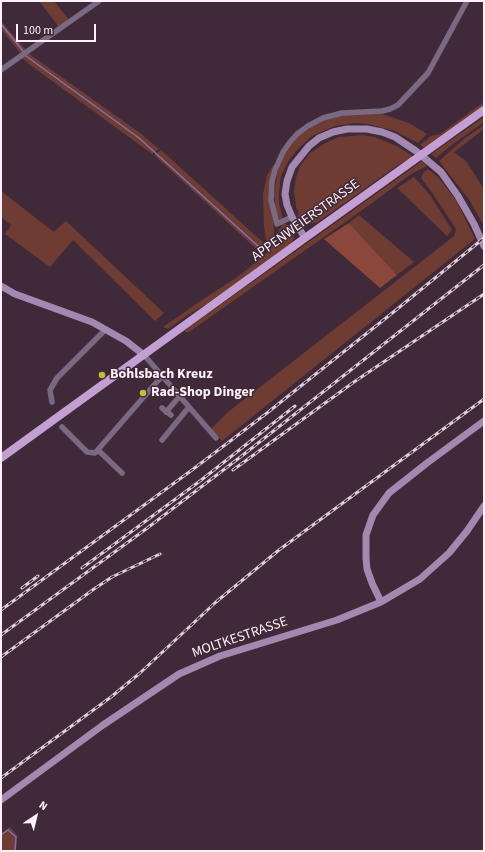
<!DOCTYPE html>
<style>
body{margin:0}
#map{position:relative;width:485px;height:852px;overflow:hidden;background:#402938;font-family:"Source Sans 3",sans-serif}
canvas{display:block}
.frame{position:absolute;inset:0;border:2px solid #fff0f9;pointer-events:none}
.north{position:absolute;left:16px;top:796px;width:40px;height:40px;-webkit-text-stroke:3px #402938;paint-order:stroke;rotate:35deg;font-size:11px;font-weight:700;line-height:16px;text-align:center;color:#fff0f9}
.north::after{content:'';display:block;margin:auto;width:14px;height:18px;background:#fff0f9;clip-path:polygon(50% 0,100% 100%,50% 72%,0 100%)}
.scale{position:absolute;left:16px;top:24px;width:80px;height:18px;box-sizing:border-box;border:2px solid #fff0f9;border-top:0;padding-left:5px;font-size:12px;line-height:14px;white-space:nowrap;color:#fff0f9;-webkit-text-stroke:3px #402938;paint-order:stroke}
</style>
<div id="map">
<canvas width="485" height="852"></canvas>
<div class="frame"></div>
<div class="north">N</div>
<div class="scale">100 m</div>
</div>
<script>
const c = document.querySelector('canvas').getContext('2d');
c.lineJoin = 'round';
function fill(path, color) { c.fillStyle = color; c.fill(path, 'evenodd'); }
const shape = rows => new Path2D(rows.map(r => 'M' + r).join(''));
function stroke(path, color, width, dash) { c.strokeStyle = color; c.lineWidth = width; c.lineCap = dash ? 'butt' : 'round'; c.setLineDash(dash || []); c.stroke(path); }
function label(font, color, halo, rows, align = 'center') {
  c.font = font + ' "Source Sans 3",sans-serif'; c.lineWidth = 3; c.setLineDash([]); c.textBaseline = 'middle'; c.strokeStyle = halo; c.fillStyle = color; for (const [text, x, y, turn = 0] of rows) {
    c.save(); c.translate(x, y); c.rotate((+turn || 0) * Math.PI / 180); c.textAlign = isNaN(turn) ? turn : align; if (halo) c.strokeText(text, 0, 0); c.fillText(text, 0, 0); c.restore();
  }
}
const green = shape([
 [39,1,54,1,69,20,59,27],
 [1,21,26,50,21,54,1,29],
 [28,53,140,133,159,149,152,154,29,64,22,58],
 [484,102,484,107,426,149,420,145,431,136,440,134],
 [358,114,382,114,409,123,427,134,418,143,395,131,368,124,354,123,335,126,312,136,298,149,289,160,281,176,279,191,279,203,283,219,280,220,277,218,274,195,278,169,282,158,294,140,301,134,323,121,343,115],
 [484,117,484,122,449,147,436,158,431,154],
 [484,125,484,129,454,152,466,161,484,189,484,226,470,201,439,161,465,138],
 [362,135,374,137,397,146,414,157,398,165,318,222,308,224,302,221,297,216,299,213,296,207,294,191,296,178,300,166,310,153,327,142,339,137],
 [161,150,267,246,264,227,263,194,267,176,273,165,274,166,272,173,274,234,268,247,261,253,154,155],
 [422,161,427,166,411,174,368,206,189,332,186,332,184,331],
 [428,169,438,177,456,200,475,239,222,441,211,429,228,412,454,236,456,229,433,194,421,178,424,172],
 [414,177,430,195,452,230,447,236,397,188],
 [1,191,54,232,66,221,164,313,155,321,73,240,50,267,5,234,11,225,1,217],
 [359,215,414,262,397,275,349,223],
 [283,224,289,225,293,233,294,238,291,243,207,304,189,314,168,329,163,327,205,298,236,278,263,257,276,242,279,230],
 [10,827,17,835,16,851,1,851,1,833]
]);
const forest = shape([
 [349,223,397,275,380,288,324,239]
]);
const stream = shape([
 [1,24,23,51],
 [26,56,139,138,259,247],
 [1,835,8,830,16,837,15,851]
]);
const street = shape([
 [1,70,99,1],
 [292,217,277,224,271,200,272,182,275,170,283,152,290,142,297,134,308,126,323,118,342,113,382,111,390,109,398,105,428,73,467,1],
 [144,355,216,438],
 [52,402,50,390,57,378,105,330],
 [162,408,171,415],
 [166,412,180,396],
 [62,427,87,452,95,453,162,376],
 [162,440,189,407],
 [98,450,122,473]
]);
const secondary = shape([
 [305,238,292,217,287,205,285,194,287,181,292,167,309,146,319,138,333,132,347,129,367,129,382,132,395,137,416,151,441,172,458,196,474,224,484,246],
 [1,286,15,294,92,322,126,341,144,355],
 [381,602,372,583,367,569,366,558,366,535,373,515,389,493,427,463,484,421],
 [1,800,103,725,179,674,220,656,337,620,381,602,420,579,449,553,467,531,484,506]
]);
const primary = shape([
 [1,458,305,238,484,110]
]);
const rail = shape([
 [233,470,354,382,484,294],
 [82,568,200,481,295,406],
 [22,588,38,576],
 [1,610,192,470,267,413,396,310,484,238],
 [1,635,146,529,243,455,484,265],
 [1,657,94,589,112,577,160,554],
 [1,778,111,697,140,673,216,602,279,550,484,399]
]);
const markers = [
 [102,375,4,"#c4bc3d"],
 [143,393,4,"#c4bc3d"]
];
const streetNames = [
 ["APPENWEIERSTRASSE",306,221,-36],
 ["MOLTKESTRASSE",240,638,-19]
];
const poiNames = [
 ["Bohlsbach Kreuz",110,375],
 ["Rad-Shop Dinger",151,393]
];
fill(green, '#6f3c34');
fill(forest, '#8c473c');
stroke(stream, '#7d73b3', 1.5);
stroke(street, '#7a6982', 5.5);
stroke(secondary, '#a388b0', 7);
stroke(primary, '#c39fd3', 8);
stroke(rail, '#dfcfd9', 3);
stroke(rail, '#402938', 1.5, [4.5]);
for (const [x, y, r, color] of markers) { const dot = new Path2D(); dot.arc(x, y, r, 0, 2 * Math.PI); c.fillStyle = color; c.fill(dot); stroke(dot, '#402938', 1.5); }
label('14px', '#fff0f9', '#402938', streetNames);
label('bold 14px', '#fff0f9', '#402938', poiNames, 'left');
</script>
